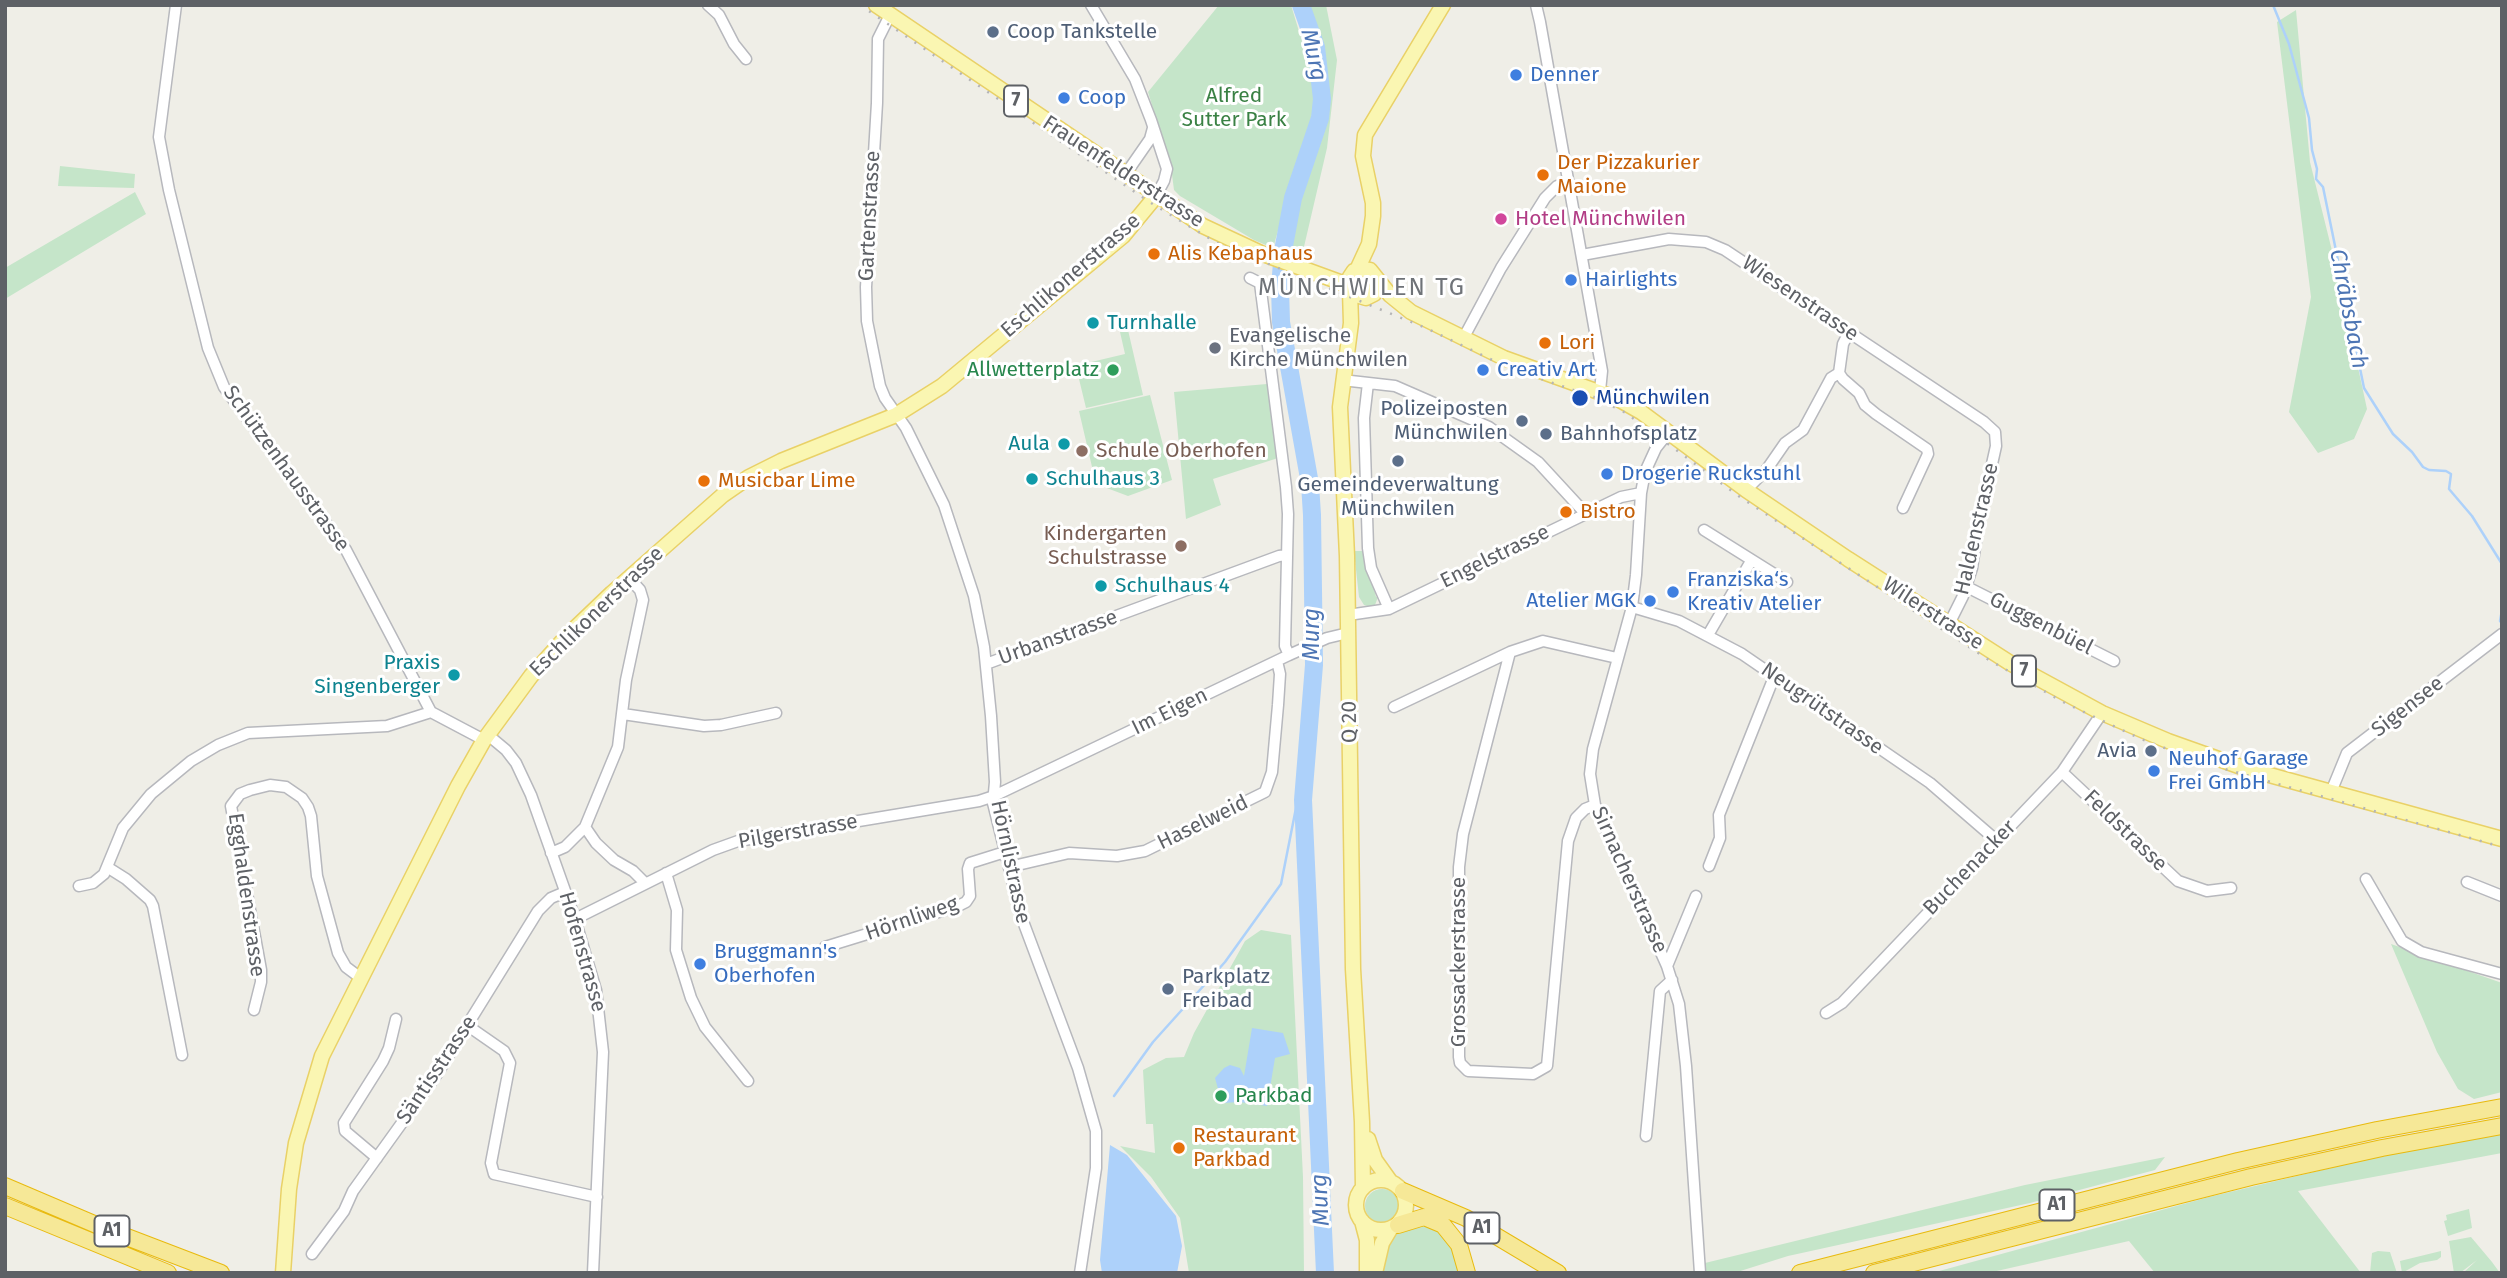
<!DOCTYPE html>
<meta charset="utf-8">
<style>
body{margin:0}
#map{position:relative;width:2507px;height:1278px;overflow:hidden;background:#efeee7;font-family:"Fira Sans",sans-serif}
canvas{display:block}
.frame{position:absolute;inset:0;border:7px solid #5e6166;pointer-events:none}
</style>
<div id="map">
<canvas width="2507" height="1278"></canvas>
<div class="frame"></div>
</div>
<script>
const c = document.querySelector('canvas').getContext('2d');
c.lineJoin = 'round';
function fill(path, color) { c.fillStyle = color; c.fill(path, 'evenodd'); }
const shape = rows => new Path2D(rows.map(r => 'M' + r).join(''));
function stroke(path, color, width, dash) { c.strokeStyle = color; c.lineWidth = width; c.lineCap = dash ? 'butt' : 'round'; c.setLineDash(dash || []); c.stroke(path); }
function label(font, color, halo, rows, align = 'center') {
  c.font = font + ' "Fira Sans",sans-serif'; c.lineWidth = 6; c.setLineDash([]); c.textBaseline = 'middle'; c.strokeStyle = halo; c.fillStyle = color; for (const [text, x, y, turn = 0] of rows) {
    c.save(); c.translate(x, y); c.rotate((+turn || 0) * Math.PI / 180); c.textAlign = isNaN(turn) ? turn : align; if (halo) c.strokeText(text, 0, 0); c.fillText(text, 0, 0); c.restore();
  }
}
const green = shape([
 [1219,5,1291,5,1318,94,1273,248,1254,240,1180,196,1174,190,1171,167,1148,92],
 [1295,5,1326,5,1337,60,1327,148,1303,251,1278,243,1319,94],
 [2296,10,2310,162,2338,275,2367,409,2354,439,2318,453,2289,412,2311,297,2277,22],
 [60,166,135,174,134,188,58,186],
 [135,192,146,214,5,299,5,268],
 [1128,330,1143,395,1086,408,1079,379,1090,376,1087,363,1125,354,1120,332],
 [1267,384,1278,458,1213,479,1221,505,1186,519,1174,392],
 [1150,395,1172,480,1128,496,1096,484,1079,411],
 [1354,551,1365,551,1376,597,1378,597,1375,605,1370,607,1364,605,1359,597],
 [1261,930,1291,935,1303,1177,1304,1273,1189,1273,1180,1218,1151,1177,1120,1146,1155,1153,1153,1124,1146,1124,1143,1070,1166,1058,1184,1057,1194,1033,1245,941],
 [2391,944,2502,983,2502,1092,2474,1099,2458,1089,2437,1052],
 [2502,1133,2502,1153,2298,1191,2361,1273,2155,1273,2129,1241,1988,1273,1932,1273,2209,1197,2393,1153],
 [2165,1157,2155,1170,2030,1203,1788,1256,1734,1273,1706,1272,1705,1263,2025,1185],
 '1365 1206a17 17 0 1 1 34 0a17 17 0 1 1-34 0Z',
 [2469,1209,2472,1228,2448,1236,2444,1221,2447,1220,2446,1215],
 [1425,1225,1438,1228,1450,1240,1461,1273,1379,1273,1381,1262,1392,1237,1400,1230],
 [2471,1237,2492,1262,2500,1273,2463,1273,2477,1260,2460,1273,2454,1273,2449,1241],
 [2378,1251,2390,1252,2397,1273,2370,1273,2372,1253],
 [2441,1251,2441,1257,2437,1260,2420,1263,2402,1273,2400,1261]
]);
const water = shape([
 [1252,1028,1283,1033,1290,1054,1275,1058,1267,1106,1240,1102,1222,1103,1215,1078,1224,1068,1230,1065,1240,1068,1244,1076],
 [1110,1145,1127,1155,1176,1216,1182,1246,1177,1273,1102,1273,1100,1260]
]);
const stream = shape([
 [2273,5,2289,44,2309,118,2312,150,2317,169,2316,179,2323,187,2364,388,2393,434,2412,452,2423,467,2429,470,2446,471,2451,474,2449,489,2472,516,2502,564],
 [2502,610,2500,621,2502,623],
 [1114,1096,1153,1042,1225,962,1281,884,1296,808,1304,804]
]);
const river = shape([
 [1301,5,1316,47,1322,99,1320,118,1293,198,1283,251,1280,287,1281,322,1310,484,1312,515,1314,665,1303,800,1325,1273]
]);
const minor = shape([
 [176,5,159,137,169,190,208,348,224,387,346,550,431,712],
 [708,5,719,15,734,44,746,59],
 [1091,5,1135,79,1151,120,1167,169,1164,181,1156,196],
 [1536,5,1540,22,1602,371,1600,391],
 [890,15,878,39,877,103,866,287,867,321,880,386,885,398,906,428,944,505,974,596,984,647,991,716,995,782,993,803,1021,916,1078,1068,1096,1131,1096,1168,1080,1273],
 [1125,175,1150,139,1153,128],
 [1582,255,1669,239,1706,242,1725,250,1984,422,1995,432,1996,446,1978,527,1972,568,1963,596,1949,624],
 [1250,278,1260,283,1286,487,1288,514,1285,646,1289,655],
 [1464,337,1501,268,1545,198,1557,186,1569,183],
 [1839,373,1843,379,1859,393,1865,405,1876,414,1927,449,1928,454,1903,508],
 [1342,380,1395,386,1489,427,1538,462,1585,513],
 [1368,383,1364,418,1368,548,1371,568,1389,609],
 [1668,433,1656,448,1645,472,1641,493,1636,575,1632,607,1593,749,1590,774,1595,805,1667,966,1679,1004,1686,1066,1700,1273],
 [1746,490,1767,469,1785,443,1803,430,1831,378,1839,373,1843,344,1849,332],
 [1704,530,1787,582],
 [1967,587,2114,661],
 [1632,607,1679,621,1742,654,1930,783,1996,840],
 [1348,615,1389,609,1621,497,1641,493],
 [1708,635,1751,561],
 [986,664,1279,556,1287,555],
 [1394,707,1510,652],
 [623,714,704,726,721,725,776,713],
 [488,735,506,750,516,763,531,795,575,919,596,990,603,1052,593,1273],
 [2062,772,2178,881,2207,891,2231,888],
 [2331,792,2347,753,2502,634],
 [1595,805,1585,809,1576,818,1568,841,1547,1066,1533,1074,1468,1071,1460,1063,1459,1057,1459,867,1463,834,1510,652,1543,641,1617,658],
 [585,827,596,843,614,860,633,871,645,883],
 [551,853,565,847,585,827,618,747,626,680,643,600,640,590,629,578],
 [1709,866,1720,838,1719,815,1774,677],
 [107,867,126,879,150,900,153,906,182,1055],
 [1009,867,1069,853,1117,856,1145,851,1265,792,1272,772,1278,705,1280,674,1277,661],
 [666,873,677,910,676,950,691,998,705,1027,748,1081],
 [2366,879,2402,941,2421,952,2502,974],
 [2467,882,2502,896],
 [79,886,93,883,104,874,123,828,151,794,191,761,218,745,248,733,387,726,431,712,484,740],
 [575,919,713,850,738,841,979,801,994,796,1289,655,1327,638,1348,633],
 [825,947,958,906,966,902,970,896,968,869,970,863,1005,852],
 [1667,966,1696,896],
 [254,1010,261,982,261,970,231,806,240,794,250,790,270,785,286,787,302,798,308,807,311,816,317,876,338,953,346,967,362,979],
 [1826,1013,1842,1003,2062,772,2102,713],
 [468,1026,504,1051,510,1063,491,1163,494,1174,597,1197],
 [1646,1136,1660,991,1672,980],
 [377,1158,345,1131,344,1123,383,1061,389,1048,396,1019],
 [312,1254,344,1211,353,1191,437,1074,538,911,551,898,565,892]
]);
const major = shape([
 [876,5,1203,226,1263,254,1348,285],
 [1357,270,1369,244,1373,216,1373,203,1363,156,1365,135,1443,5],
 [1378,283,1374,294,1366,298,1353,294,1348,285,1350,277,1354,271,1361,269,1370,270,1390,295,1411,312,1504,358,1618,399,1641,412,1746,490,1848,559,2010,663,2102,713,2168,741,2244,768,2502,839],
 [1350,291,1351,323,1340,407,1347,556,1353,969,1362,1122,1363,1188],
 [1368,1139,1375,1160,1390,1181],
 '1356 1205a25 25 0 1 1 50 0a25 25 0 1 1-50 0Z',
 [1362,1221,1367,1240,1367,1273],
 [283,1273,289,1189,296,1143,322,1056,458,786,484,740,531,676,568,635,612,593,723,495,749,477,781,461,896,415,942,386,1123,236,1156,196],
 [1375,1273,1382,1243,1391,1228]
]);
const highway = shape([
 [5,1186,106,1229,221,1273],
 [1403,1191,1466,1218,1558,1273],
 [5,1206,168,1273],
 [1398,1225,1424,1217,1443,1225,1459,1245,1467,1273],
 [1800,1273,2238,1161,2377,1130,2502,1107],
 [1874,1273,2251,1177,2382,1148,2502,1126]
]);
const rail = shape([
 [860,5,1151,203,1217,243,1426,328,1509,368,1594,397,1626,413,1740,497,1813,545,1989,660,2065,703,2141,739,2207,764,2502,847]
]);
const markers = [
 [993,32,7,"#5c6f8a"],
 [1516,75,7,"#3f7fe0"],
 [1064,98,7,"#3f7fe0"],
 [1543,175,7,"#e8710a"],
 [1501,219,7,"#d1479c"],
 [1154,254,7,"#e8710a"],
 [1571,280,7,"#3f7fe0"],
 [1093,323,7,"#0f9aa8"],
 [1545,343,7,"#e8710a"],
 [1215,348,7,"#6b7280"],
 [1113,370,7,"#2e9e5b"],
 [1483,370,7,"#3f7fe0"],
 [1580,398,9,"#1a4fb4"],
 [1522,421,7,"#5c6f8a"],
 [1546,434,7,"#5c6f8a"],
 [1064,444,7,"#0f9aa8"],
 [1082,451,7,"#8d6e63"],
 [1398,461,7,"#5c6f8a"],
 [1607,474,7,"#3f7fe0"],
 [1032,479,7,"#0f9aa8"],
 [704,481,7,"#e8710a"],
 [1566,512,7,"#e8710a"],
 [1181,546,7,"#8d6e63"],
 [1101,586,7,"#0f9aa8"],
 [1673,592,7,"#3f7fe0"],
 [1650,601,7,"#3f7fe0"],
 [454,675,7,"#0f9aa8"],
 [2151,751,7,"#5c6f8a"],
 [2154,771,7,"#3f7fe0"],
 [700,964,7,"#3f7fe0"],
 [1168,989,7,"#5c6f8a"],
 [1221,1096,7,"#2e9e5b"],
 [1179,1148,7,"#e8710a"]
];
const shields = [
 [1016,101,24],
 [2024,671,24],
 [2057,1205,35],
 [1482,1228,35],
 [112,1231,35]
];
const shieldNames = [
 ["7",1016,101],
 ["7",2024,671],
 ["A1",2057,1205],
 ["A1",1482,1228],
 ["A1",112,1231]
];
const serviceNames = [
 ["Coop Tankstelle",1007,32],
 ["Polizeiposten",1508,409,"right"],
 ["Münchwilen",1508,433,"right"],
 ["Bahnhofsplatz",1560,434],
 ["Gemeindeverwaltung",1398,485,"center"],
 ["Münchwilen",1398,509,"center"],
 ["Avia",2137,751,"right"],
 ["Parkplatz",1182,977],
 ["Freibad",1182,1001]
];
const shopNames = [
 ["Denner",1530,75],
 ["Coop",1078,98],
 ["Hairlights",1585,280],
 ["Creativ Art",1497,370],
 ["Drogerie Ruckstuhl",1621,474],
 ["Franziska‘s",1687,580],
 ["Kreativ Atelier",1687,604],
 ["Atelier MGK",1636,601,"right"],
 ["Neuhof Garage",2168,759],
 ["Frei GmbH",2168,783],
 ["Bruggmann's",714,952],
 ["Oberhofen",714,976]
];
const parkNames = [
 ["Alfred",1234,96],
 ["Sutter Park",1234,120]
];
const foodNames = [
 ["Der Pizzakurier",1557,163],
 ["Maione",1557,187],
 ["Alis Kebaphaus",1168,254],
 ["Lori",1559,343],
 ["Musicbar Lime",718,481],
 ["Bistro",1580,512],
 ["Restaurant",1193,1136],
 ["Parkbad",1193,1160]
];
const streetNames = [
 ["Frauenfelderstrasse",1123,172,33],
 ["Gartenstrasse",870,216,-87],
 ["Eschlikonerstrasse",1071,276,-41],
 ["Wiesenstrasse",1800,299,34],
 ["Schützenhausstrasse",286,469,54],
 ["Haldenstrasse",1977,529,-77],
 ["Engelstrasse",1495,557,-26],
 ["Eschlikonerstrasse",597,612,-44],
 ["Wilerstrasse",1933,614,33],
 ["Guggenbüel",2041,624,27],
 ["Urbanstrasse",1058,638,-20],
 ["Sigensee",2408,707,-38],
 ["Neugrütstrasse",1822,709,35],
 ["Im Eigen",1170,712,-26],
 ["Q 20",1350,722,-91],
 ["Haselweid",1203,823,-26],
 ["Feldstrasse",2125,831,44],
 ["Pilgerstrasse",798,832,-10],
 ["Hörnlistrasse",1010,862,78],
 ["Buchenacker",1970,868,-46],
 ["Sirnacherstrasse",1629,880,66],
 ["Egghaldenstrasse",246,895,82],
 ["Hörnliweg",912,919,-19],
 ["Hofenstrasse",582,952,74],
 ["Grossackerstrasse",1459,962,-90],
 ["Säntisstrasse",437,1070,-56]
];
const hotelNames = [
 ["Hotel Münchwilen",1515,219]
];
const cultureNames = [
 ["Turnhalle",1107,323],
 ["Aula",1050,444,"right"],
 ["Schulhaus 3",1046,479],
 ["Schulhaus 4",1115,586],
 ["Praxis",440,663,"right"],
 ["Singenberger",440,687,"right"]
];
const worshipNames = [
 ["Evangelische",1229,336],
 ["Kirche Münchwilen",1229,360]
];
const leisureNames = [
 ["Allwetterplatz",1099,370],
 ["Parkbad",1235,1096,"left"]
];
const transitNames = [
 ["Münchwilen",1596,398]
];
const educationNames = [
 ["Schule Oberhofen",1096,451],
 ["Kindergarten",1167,534,"right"],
 ["Schulstrasse",1167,558,"right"]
];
const waterNames = [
 ["Murg",1313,55,78],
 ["Chräbsbach",2348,309,79],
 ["Murg",1313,634,-90],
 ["Murg",1321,1200,-93]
];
const quarterNames = [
 ["MÜNCHWILEN TG",1362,288]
];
fill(green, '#c5e5c9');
fill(water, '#add1fa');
stroke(stream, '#add1fa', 2.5);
stroke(river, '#add1fa', 18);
stroke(minor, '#b7b8bd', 13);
stroke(major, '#e9d167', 17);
stroke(highway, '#e8ba0f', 18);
stroke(minor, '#fff', 10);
stroke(major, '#faf6b2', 14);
stroke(highway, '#f6e897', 16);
stroke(rail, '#b5b5b6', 2.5, [2, 9]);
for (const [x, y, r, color] of markers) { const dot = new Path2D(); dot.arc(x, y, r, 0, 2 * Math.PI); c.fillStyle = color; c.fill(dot); stroke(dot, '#fff', 2.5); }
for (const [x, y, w] of shields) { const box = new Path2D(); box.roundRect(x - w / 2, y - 15.5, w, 31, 5); c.fillStyle = '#fff'; c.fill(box); stroke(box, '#5e6166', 2); }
label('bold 19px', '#5e6166', null, shieldNames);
label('21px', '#4e5e75', '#fff', serviceNames, 'left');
label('21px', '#366cbe', '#fff', shopNames, 'left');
label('21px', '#3a8144', '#fff', parkNames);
label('21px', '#c56008', '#fff', foodNames, 'left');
label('21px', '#5e6166', '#fff', streetNames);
label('21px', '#b23c85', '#fff', hotelNames, 'left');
label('21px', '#0d838f', '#fff', cultureNames, 'left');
label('21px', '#5b616d', '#fff', worshipNames, 'left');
label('21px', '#27864d', '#fff', leisureNames, 'right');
label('21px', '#164399', '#fff', transitNames, 'left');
label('21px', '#785e54', '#fff', educationNames, 'left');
label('italic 23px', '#4d75b4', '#fff', waterNames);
c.letterSpacing = '2px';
label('24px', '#6f7378', '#fff', quarterNames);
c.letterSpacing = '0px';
</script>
